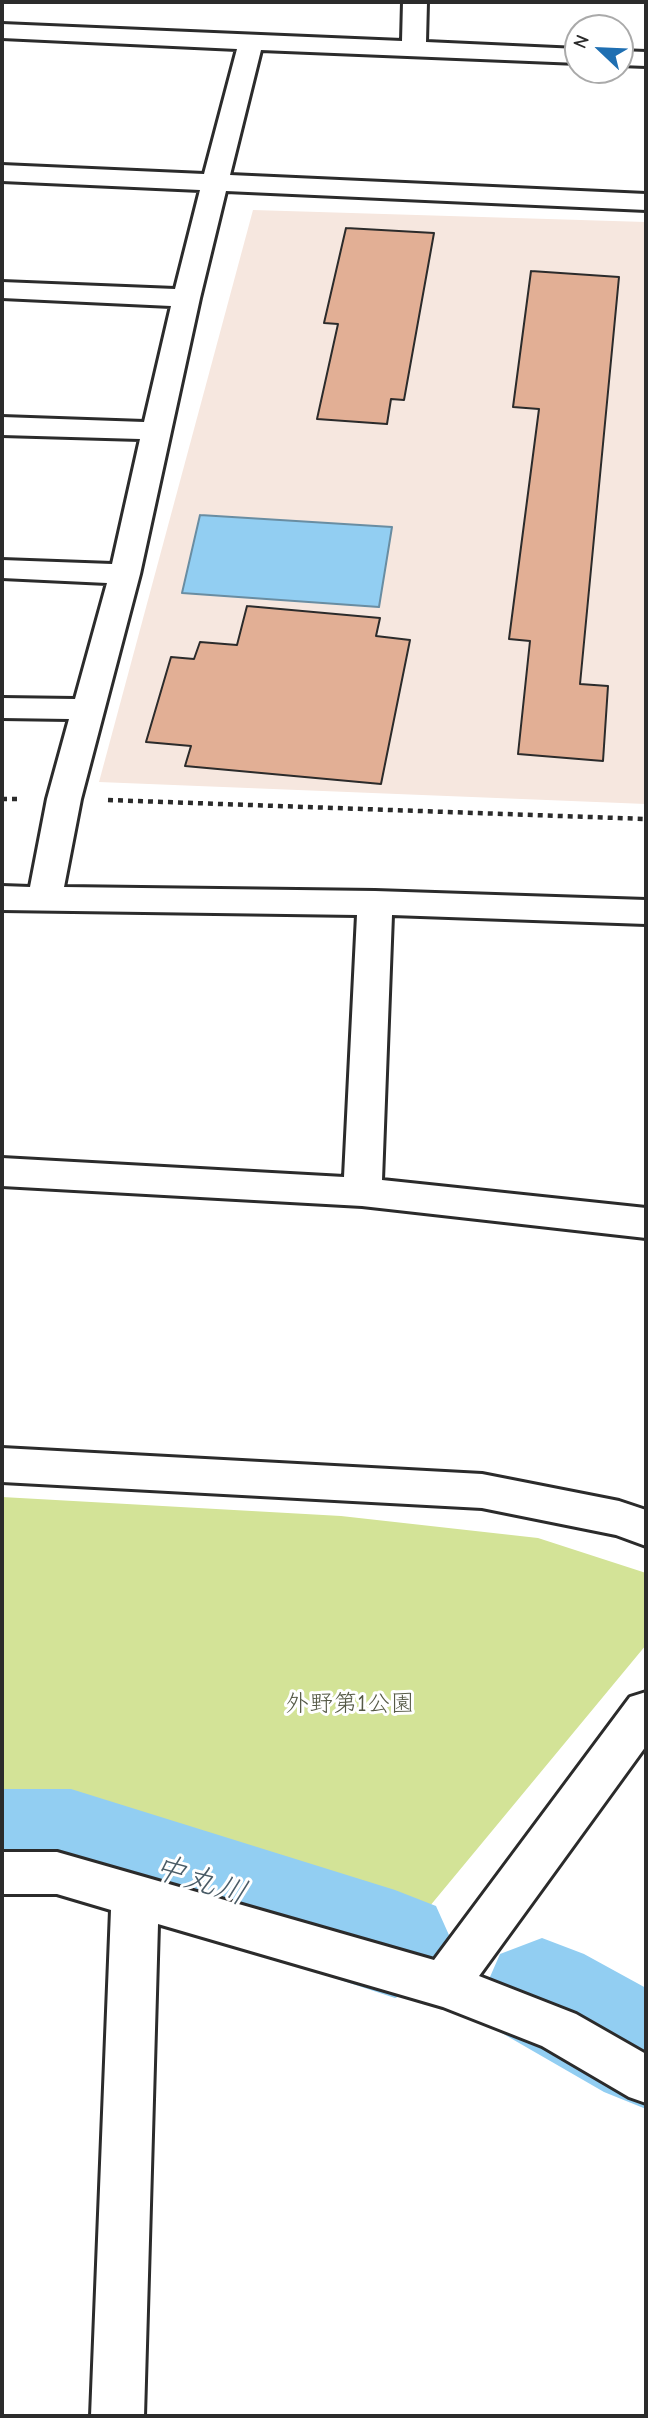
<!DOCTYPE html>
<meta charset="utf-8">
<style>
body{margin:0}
#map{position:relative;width:648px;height:2418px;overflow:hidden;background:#fff;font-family:"Comic Neue",sans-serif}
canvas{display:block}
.frame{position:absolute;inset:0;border:4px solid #2b2b2b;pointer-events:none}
.north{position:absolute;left:564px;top:14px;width:70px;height:70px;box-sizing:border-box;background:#fff;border:2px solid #aaa;border-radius:50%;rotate:293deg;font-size:19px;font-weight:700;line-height:28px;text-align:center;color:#2b2b2b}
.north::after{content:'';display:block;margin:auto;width:24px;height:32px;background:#1f6fb2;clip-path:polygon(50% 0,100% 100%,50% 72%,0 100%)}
</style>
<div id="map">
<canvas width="648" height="2418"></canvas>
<div class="frame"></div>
<div class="north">N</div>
</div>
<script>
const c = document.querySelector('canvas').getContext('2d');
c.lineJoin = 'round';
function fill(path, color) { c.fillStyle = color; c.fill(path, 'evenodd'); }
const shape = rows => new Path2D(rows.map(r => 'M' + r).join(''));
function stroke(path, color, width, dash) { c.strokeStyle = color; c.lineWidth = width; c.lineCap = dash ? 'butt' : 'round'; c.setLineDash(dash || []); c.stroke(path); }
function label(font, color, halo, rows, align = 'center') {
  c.font = font + ' "Comic Neue","Klee One",sans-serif'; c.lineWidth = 6; c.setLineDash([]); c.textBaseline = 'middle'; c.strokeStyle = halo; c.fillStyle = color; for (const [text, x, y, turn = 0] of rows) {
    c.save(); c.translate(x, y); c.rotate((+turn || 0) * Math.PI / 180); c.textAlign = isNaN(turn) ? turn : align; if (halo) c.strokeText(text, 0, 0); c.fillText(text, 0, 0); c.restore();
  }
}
const built = shape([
 [253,210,646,222,646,804,99,782]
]);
const green = shape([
 [2,1497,341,1516,538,1538,646,1573,646,1645,415,1924,69,1802,2,1804]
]);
const water = shape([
 [200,515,392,527,379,607,182,593,200,515]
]);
const river = shape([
 [2,1789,71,1789,395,1890,436,1906,453,1944,436,1982,395,1998,71,1891,2,1891,2,1789],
 [542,1938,584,1954,646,1988,646,2109,604,2092,500,2032,483,1993,500,1954,542,1938]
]);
const building = shape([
 [346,228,434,233,404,400,391,399,387,424,317,419,338,324,324,323,346,228],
 [531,271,619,277,580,684,608,686,603,761,518,754,530,641,509,639,539,409,513,407,531,271],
 [247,606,380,618,376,636,410,640,381,784,185,766,191,746,146,742,171,657,194,659,200,642,237,645,247,606]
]);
const path = shape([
 [2,799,18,799],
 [108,800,646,819]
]);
const minor = shape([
 [403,2,427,2,426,42,578,49,578,63,261,50,230,175,646,194,646,210,226,191,200,298,140,574,81,799,64,887,375,891,646,900,646,924,392,915,382,1180,646,1208,646,1238,362,1206,2,1186,2,1158,344,1177,357,915,2,910,2,886,30,887,47,799,69,719,2,718,2,698,75,699,107,583,2,578,2,560,112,564,140,439,2,435,2,417,144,422,171,306,2,298,2,282,175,289,200,190,2,181,2,165,204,174,237,49,2,38,2,24,402,41,403,2],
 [620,51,646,52,646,66,620,65,620,51],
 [2,1448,482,1474,619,1501,646,1510,646,1546,616,1535,482,1508,2,1482,2,1448],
 [646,1692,646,1746,479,1976,576,2014,646,2054,646,2103,629,2097,542,2046,443,2007,158,1924,144,2416,91,2416,111,1910,57,1894,2,1894,2,1852,57,1852,434,1960,630,1697,646,1692]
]);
const parkNames = [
 ["外野第1公園",350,1704]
];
const nearWaternames = [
 ["中丸川",200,1881,18]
];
fill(built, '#f6e7df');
fill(green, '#d3e397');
fill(water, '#92cef2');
stroke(water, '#698da2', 2);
fill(river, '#92cef2');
fill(building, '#e2af95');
stroke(building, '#2b2b2b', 2);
stroke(minor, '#2b2b2b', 6);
stroke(path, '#2b2b2b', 4.5, [5, 5]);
fill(minor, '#fff');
label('24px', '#555946', '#fff', parkNames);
label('italic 32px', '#4a5c67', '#fff', nearWaternames);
</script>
